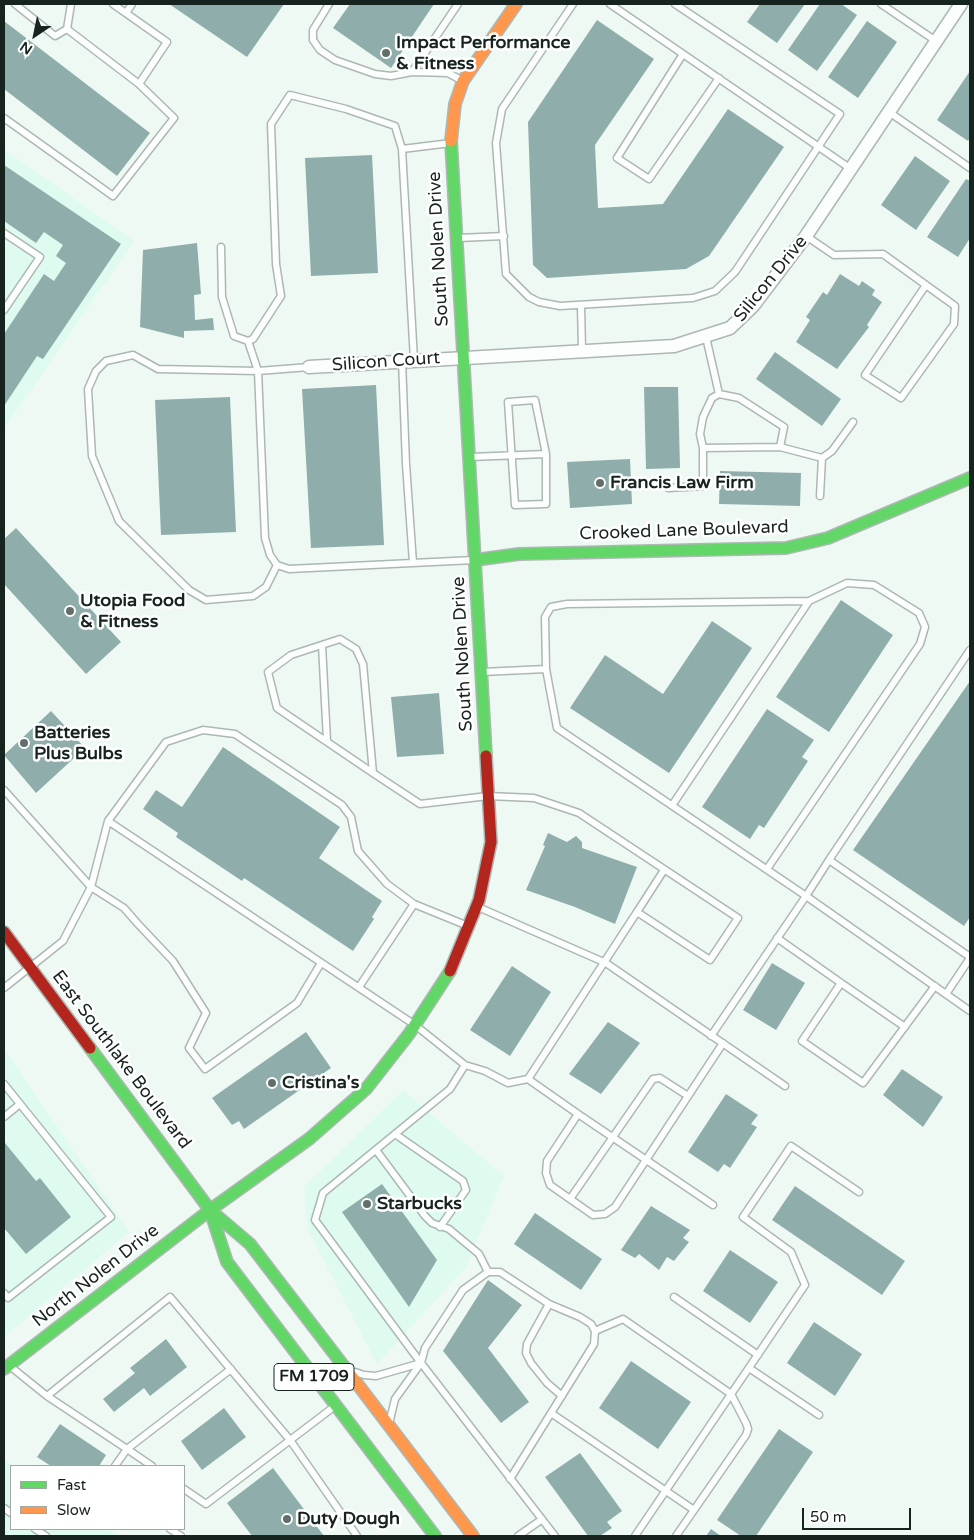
<!DOCTYPE html>
<style>
body{margin:0}
#map{position:relative;width:974px;height:1540px;overflow:hidden;background:#eef9f4;font-family:"Varela Round",sans-serif}
canvas{display:block}
.frame{position:absolute;inset:0;border:5px solid #17231e;pointer-events:none}
.legend{position:absolute;left:10px;top:1465px;width:175px;height:65px;box-sizing:border-box;background:#fff;border:1px solid #a2a7a5;margin:0;padding:6px 9px;list-style:none;font-size:15px;color:#17231e}
.legend li{display:flex;align-items:center;gap:10px;height:25px}
.legend b{width:25px;border:1px solid #a2a7a5}
.north{position:absolute;left:10px;top:10px;width:50px;height:50px;-webkit-text-stroke:4px #fff;paint-order:stroke;rotate:214deg;font-size:14px;font-weight:700;line-height:20px;text-align:center;color:#17231e}
.north::after{content:'';display:block;margin:auto;width:18px;height:22px;background:#17231e;clip-path:polygon(50% 0,100% 100%,50% 72%,0 100%)}
.scale{position:absolute;left:802px;top:1508px;width:109px;height:22px;box-sizing:border-box;border:2px solid #17231e;border-top:0;padding-left:6px;font-size:15px;line-height:18px;white-space:nowrap;color:#17231e;-webkit-text-stroke:4px #fff;paint-order:stroke}
</style>
<div id="map">
<canvas width="974" height="1540"></canvas>
<div class="frame"></div>
<ul class="legend">
<li><b style="height:6px;background:#63d668"></b>Fast</li>
<li><b style="height:6px;background:#ff974d"></b>Slow</li>
</ul>
<div class="north">N</div>
<div class="scale">50 m</div>
</div>
<script>
const c = document.querySelector('canvas').getContext('2d');
c.lineJoin = 'round';
function fill(path, color) { c.fillStyle = color; c.fill(path, 'evenodd'); }
const shape = rows => new Path2D(rows.map(r => 'M' + r).join(''));
function stroke(path, color, width, dash) { c.strokeStyle = color; c.lineWidth = width; c.lineCap = dash ? 'butt' : 'round'; c.setLineDash(dash || []); c.stroke(path); }
function label(font, color, halo, rows, align = 'center') {
  c.font = font + ' "Varela Round",sans-serif'; c.lineWidth = 5; c.setLineDash([]); c.textBaseline = 'middle'; c.strokeStyle = halo; c.fillStyle = color; for (const [text, x, y, turn = 0] of rows) {
    c.save(); c.translate(x, y); c.rotate((+turn || 0) * Math.PI / 180); c.textAlign = isNaN(turn) ? turn : align; if (halo) c.strokeText(text, 0, 0); c.fillText(text, 0, 0); c.restore();
  }
}
const built = shape([
 [4,149,134,241,4,429],
 [4,1048,129,1232,4,1337],
 [403,1090,504,1176,466,1267,377,1364,308,1230,304,1187],
 [4,1459,14,1466,11,1466,11,1529,107,1529,119,1536,4,1536]
]);
const building = shape([
 [169,4,284,4,247,57],
 [350,4,434,4,391,68,333,28],
 [760,4,805,4,777,43,747,22],
 [820,4,841,4,857,15,817,71,788,50],
 [597,20,654,59,595,145,598,208,663,204,728,109,784,147,709,256,686,269,547,278,533,265,528,122],
 [4,21,150,133,117,176,4,89],
 [867,21,897,42,858,98,828,77],
 [970,71,970,138,968,141,937,120],
 [372,155,378,273,311,276,305,158],
 [915,156,950,181,916,230,881,205],
 [4,165,121,244,43,359,37,356,4,406,4,334,44,274,54,281,66,263,56,256,63,245,44,232,36,243,4,221],
 [966,179,970,181,970,238,958,257,927,237],
 [197,243,201,294,194,295,195,320,213,318,214,330,184,331,184,338,140,327,143,250],
 [840,274,859,286,862,281,875,290,872,295,882,302,867,325,869,327,837,369,796,342,810,320,806,317,823,292,827,295],
 [775,352,841,399,822,426,756,379],
 [376,385,384,545,311,548,302,389],
 [644,387,678,387,680,468,646,469],
 [230,397,236,532,161,535,155,400],
 [630,459,632,504,570,508,567,462],
 [720,471,801,473,800,506,719,504],
 [16,528,121,642,86,674,4,584,4,539],
 [841,600,893,635,829,732,776,697],
 [712,621,752,648,669,773,570,708,605,655,663,694],
 [970,681,970,917,964,926,853,850],
 [439,693,444,754,397,757,391,697],
 [767,709,814,740,802,757,808,761,764,828,759,825,750,839,702,807],
 [51,711,85,748,36,793,4,755],
 [223,747,340,827,319,858,382,901,372,917,374,919,353,951,244,878,242,881,176,837,178,833,143,809,156,790,182,807],
 [548,833,567,842,576,836,582,842,582,848,637,867,615,924,575,907,526,890,545,846,543,845],
 [772,963,805,983,776,1030,743,1010],
 [512,966,551,992,510,1056,470,1030],
 [608,1022,640,1043,601,1094,569,1074],
 [306,1032,331,1068,244,1129,239,1121,232,1125,212,1098],
 [902,1069,943,1097,923,1127,883,1095],
 [726,1094,758,1115,751,1124,757,1127,730,1168,724,1164,718,1172,688,1152],
 [5,1143,36,1181,40,1178,71,1217,26,1254,4,1228],
 [382,1184,437,1260,409,1307,342,1212],
 [795,1186,905,1261,882,1295,772,1220],
 [651,1206,690,1230,683,1238,689,1242,674,1261,667,1257,659,1270,639,1254,635,1258,621,1250],
 [535,1213,602,1259,581,1290,514,1244],
 [730,1250,778,1282,750,1323,703,1291],
 [488,1280,522,1305,488,1348,529,1402,501,1423,443,1351],
 [814,1322,862,1354,835,1396,787,1363],
 [166,1339,187,1367,150,1396,144,1388,114,1412,103,1399,135,1373,130,1368],
 [631,1361,691,1402,658,1449,599,1408],
 [224,1408,246,1437,202,1470,181,1441],
 [60,1424,106,1455,99,1466,51,1466,37,1457],
 [779,1429,813,1452,756,1536,741,1536,717,1520],
 [580,1453,622,1511,607,1522,612,1528,600,1536,588,1536,545,1477],
 [273,1468,324,1536,252,1536,227,1503],
 [711,1529,721,1536,706,1536]
]);
const lane = shape([
 [15,4,55,36,67,29],
 [71,4,67,29,139,84,167,42,113,4],
 [329,4,313,30,313,40,320,50,335,60,375,74,391,76,412,72,448,73,461,80],
 [573,4,502,109,496,143,506,274,529,297,539,302,560,306,693,298,715,291,735,272,840,114,675,4],
 [610,4,851,169],
 [881,4,936,41],
 [126,13,132,4],
 [683,54,617,158,649,179,719,78],
 [412,72,458,4],
 [889,112,970,168],
 [4,118,113,196,174,118,139,84],
 [402,149,414,360],
 [4,233,40,257,4,310],
 [806,236,834,255,883,254,955,306,954,324,901,398,865,375,926,285],
 [458,238,504,236],
 [221,247,222,297,234,336,248,341,253,339,281,296,276,264,271,124,290,95,346,109,395,126,402,149,451,143],
 [581,306,582,350],
 [706,337,719,394,712,398,703,417,700,434,703,448,780,447,784,427,739,398,719,394],
 [248,341,258,371,158,369,133,355,106,361,96,371,88,389,92,456,119,521,189,590,206,600,253,596,266,587,277,565],
 [402,361,406,464,413,563],
 [309,367,258,371,265,538,270,555,277,565,289,569,474,560],
 [535,400,546,454,546,504,515,505,508,402,535,400],
 [780,447,822,458,820,496],
 [470,457,546,454],
 [822,458,832,451,853,422],
 [668,488,703,486,703,448],
 [322,645,327,741],
 [482,672,546,669],
 [373,773,363,664,356,649,340,639,291,655,268,672,277,708,373,773,420,804,488,796,534,798,579,813,738,918,710,960,637,912,664,870],
 [4,790,91,887],
 [673,804,809,601],
 [829,860,970,650],
 [91,887,108,821],
 [478,907,606,963,785,1086],
 [468,926,414,904,387,884,358,851,351,817,342,805,235,734,203,730,166,742,108,821,415,1025,465,1065,450,1089,323,1193,315,1220,418,1359,555,1536],
 [777,938,841,983,802,1041,863,1083,935,986],
 [970,957,829,860,806,896,970,1011],
 [841,983,905,1027],
 [359,987,414,904],
 [4,988,63,941,91,887,124,908,138,924,173,961,206,1013,189,1048,205,1069,297,1003,321,963],
 [946,994,970,958],
 [711,1036,806,896,557,728,546,669,545,617,551,607,567,604,809,601,847,583,874,585,919,613,925,627,920,644,767,869],
 [465,1065,485,1071,508,1083,528,1079,578,1114,547,1161,546,1173,550,1185,593,1215,605,1214,615,1207,723,1043],
 [528,1079,637,912],
 [4,1084,111,1217,8,1298,4,1293],
 [578,1114,713,1205],
 [4,1117,20,1104],
 [395,1134,463,1181,466,1190,440,1227],
 [376,1150,425,1216,432,1223,449,1229,479,1254,488,1272],
 [570,1199,653,1079,660,1078,688,1096],
 [674,1297,758,1355],
 [549,1304,527,1344,526,1353,531,1363,547,1383,562,1396],
 [595,1331,623,1319,731,1394,746,1423,748,1429,746,1435,676,1536],
 [11,1367,47,1396,170,1297,290,1440,357,1536],
 [749,1368,819,1415],
 [355,1372,364,1375,376,1376,421,1363],
 [47,1396,127,1449,115,1466],
 [551,1413,694,1510],
 [390,1420,395,1399,421,1363,425,1348,463,1290,488,1272,500,1272,549,1304,580,1317,591,1324,595,1331,594,1344,510,1479],
 [152,1466,127,1449,231,1369],
 [184,1489,206,1504,335,1406],
 [4,1508,11,1513],
 [35,1529,46,1536],
 [170,1529,181,1536],
 [518,1536,541,1520],
 [635,1536,805,1285,791,1252,743,1217,791,1146,859,1192]
]);
const street = shape([
 [309,367,674,346,730,328,753,306,806,236,961,4]
]);
const fast = shape([
 [451,141,486,756],
 [475,560,519,554,786,548,828,538,970,478],
 [90,1048,210,1210,250,1244,349,1373],
 [210,1210,227,1262,435,1536],
 [4,1369,210,1210,309,1139,366,1089,409,1034,450,971]
]);
const slow = shape([
 [451,141,455,104,463,81,516,4],
 [349,1373,473,1536]
]);
const jam = shape([
 [4,932,90,1048],
 [450,971,479,900,491,842,486,756]
]);
const markers = [
 [386,53,5,"#626e69"],
 [600,483,5,"#626e69"],
 [70,611,5,"#626e69"],
 [24,743,5,"#626e69"],
 [272,1083,5,"#626e69"],
 [367,1204,5,"#626e69"],
 [287,1519,5,"#626e69"]
];
const shields = [
 [314,1377,80]
];
const shieldNames = [
 ["FM 1709",314,1377]
];
const poiNames = [
 ["Impact Performance",396,43],
 ["& Fitness",396,64],
 ["Francis Law Firm",610,483],
 ["Utopia Food",80,601],
 ["& Fitness",80,622],
 ["Batteries",34,733],
 ["Plus Bulbs",34,754],
 ["Cristina's",282,1083],
 ["Starbucks",377,1204],
 ["Duty Dough",297,1519]
];
const streetNames = [
 ["South Nolen Drive",439,249,-93],
 ["Silicon Drive",771,279,-51],
 ["Silicon Court",386,362,-4],
 ["Crooked Lane Boulevard",684,531,-2],
 ["South Nolen Drive",463,654,-93],
 ["East Southlake Boulevard",121,1060,53],
 ["North Nolen Drive",96,1276,-38]
];
fill(built, '#dffbef');
fill(building, '#8faeab');
stroke(lane, '#adb7b3', 9);
stroke(street, '#adb7b3', 15);
stroke(fast, '#adb7b3', 14);
stroke(slow, '#adb7b3', 14);
stroke(jam, '#adb7b3', 14);
stroke(lane, '#fcfefd', 6);
stroke(street, '#fcfefd', 12);
stroke(fast, '#63d668', 11);
stroke(slow, '#ff974d', 11);
stroke(jam, '#b3261e', 11);
for (const [x, y, r, color] of markers) { const dot = new Path2D(); dot.arc(x, y, r, 0, 2 * Math.PI); c.fillStyle = color; c.fill(dot); stroke(dot, '#fff', 2); }
for (const [x, y, w] of shields) { const box = new Path2D(); box.roundRect(x - w / 2, y - 13.5, w, 27, 4); c.fillStyle = '#fff'; c.fill(box); stroke(box, '#17231e', 1); }
label('bold 16px', '#17231e', null, shieldNames);
label('bold 18px', '#17231e', '#fff', poiNames, 'left');
label('18px', '#17231e', '#fff', streetNames);
</script>
